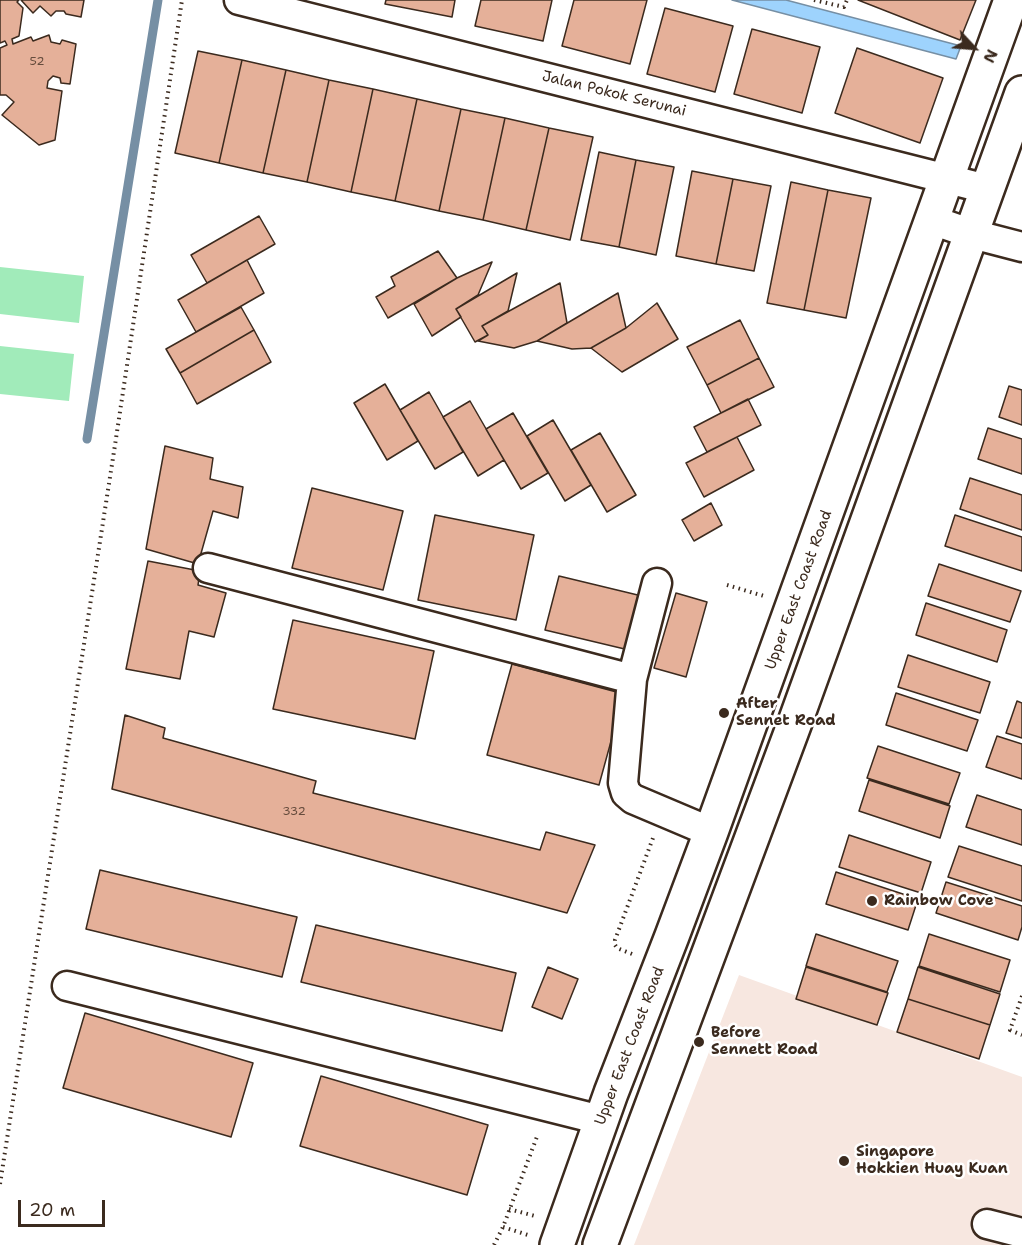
<!DOCTYPE html>
<style>
body{margin:0}
#map{position:relative;width:1022px;height:1245px;overflow:hidden;background:#fff;font-family:"Shantell Sans",sans-serif}
canvas{display:block}
.north{position:absolute;left:944px;top:18px;width:60px;height:60px;-webkit-text-stroke:4px #fff;paint-order:stroke;rotate:116deg;font-size:16px;font-weight:700;line-height:24px;text-align:center;color:#3b2a1e}
.north::after{content:'';display:block;margin:auto;width:21px;height:27px;background:#3b2a1e;clip-path:polygon(50% 0,100% 100%,50% 72%,0 100%)}
.scale{position:absolute;left:18px;top:1200px;width:87px;height:27px;box-sizing:border-box;border:3px solid #3b2a1e;border-top:0;padding-left:8px;font-size:18px;line-height:21px;white-space:nowrap;color:#3b2a1e;-webkit-text-stroke:4px #fff;paint-order:stroke}
</style>
<div id="map">
<canvas width="1022" height="1245"></canvas>
<div class="north">N</div>
<div class="scale">20 m</div>
</div>
<script>
const c = document.querySelector('canvas').getContext('2d');
c.lineJoin = 'round';
function fill(path, color) { c.fillStyle = color; c.fill(path, 'evenodd'); }
const shape = rows => new Path2D(rows.map(r => 'M' + r).join(''));
function stroke(path, color, width, dash) { c.strokeStyle = color; c.lineWidth = width; c.lineCap = dash ? 'butt' : 'round'; c.setLineDash(dash || []); c.stroke(path); }
function label(font, color, halo, rows, align = 'center') {
  c.font = font + ' "Shantell Sans",sans-serif'; c.lineWidth = 5; c.setLineDash([]); c.textBaseline = 'middle'; c.strokeStyle = halo; c.fillStyle = color; for (const [text, x, y, turn = 0] of rows) {
    c.save(); c.translate(x, y); c.rotate((+turn || 0) * Math.PI / 180); c.textAlign = isNaN(turn) ? turn : align; if (halo) c.strokeText(text, 0, 0); c.fillText(text, 0, 0); c.restore();
  }
}
const built = shape([
 [739,975,1022,1077,1022,1245,634,1245]
]);
const green = shape([
 [0,267,84,276,79,323,0,314],
 [0,346,74,354,69,401,0,394]
]);
const water = shape([
 [732,0,786,0,961,46,956,59,732,0]
]);
const stream = shape([
 [87,439,158,0]
]);
const building = shape([
 [0,0,19,0,17,2,23,8,19,36,12,39,13,44,31,37,33,41,49,35,51,42,60,44,62,40,76,44,70,84,61,83,60,78,53,76,48,81,47,88,62,91,55,140,39,145,2,115,14,102,6,95,0,95,0,48,7,45,5,41,0,43,0,0],
 [21,0,84,0,81,17,66,14,64,11,56,11,51,16,40,6,33,13,21,0],
 [386,0,455,0,452,17,385,4,386,0],
 [481,0,552,0,543,41,475,26,481,0],
 [574,0,647,0,630,64,562,46,574,0],
 [858,0,976,0,960,40,858,0],
 [665,8,733,26,715,92,647,74,665,8],
 [752,29,820,47,802,113,734,94,752,29],
 [857,48,943,78,920,143,835,113,857,48],
 [198,51,242,60,219,163,175,153,198,51],
 [242,60,286,70,263,173,219,163,242,60],
 [286,70,329,80,307,182,263,173,286,70],
 [329,80,373,89,351,192,307,182,329,80],
 [373,89,417,99,395,201,351,192,373,89],
 [417,99,461,109,439,211,395,201,417,99],
 [461,109,505,118,483,220,439,211,461,109],
 [505,118,549,128,526,230,483,220,505,118],
 [549,128,593,137,570,240,526,230,549,128],
 [599,152,636,160,619,247,581,240,599,152],
 [636,160,674,167,656,255,619,247,636,160],
 [692,171,733,179,716,264,676,256,692,171],
 [733,179,771,186,754,271,716,264,733,179],
 [791,182,828,190,804,310,767,303,791,182],
 [828,190,871,198,846,318,804,310,828,190],
 [259,216,275,244,207,283,191,255,259,216],
 [438,251,457,278,388,318,376,297,395,286,391,277,438,251],
 [247,260,264,293,196,332,178,300,247,260],
 [492,262,478,295,456,309,461,317,432,336,414,304,457,278,492,262],
 [517,273,508,311,482,326,488,335,475,342,456,309,517,273],
 [560,283,567,323,537,341,514,348,478,341,488,335,482,326,560,283],
 [618,293,626,328,591,348,572,349,537,341,618,293],
 [657,303,678,339,622,372,591,348,626,328,657,303],
 [241,307,254,330,180,373,166,349,241,307],
 [740,320,759,358,707,385,687,347,740,320],
 [254,330,271,362,197,404,180,373,254,330],
 [759,358,774,387,721,413,707,385,759,358],
 [385,384,418,441,387,460,354,403,385,384],
 [1009,386,1022,390,1022,425,999,417,1009,386],
 [429,392,463,452,435,469,400,410,429,392],
 [748,399,761,425,707,452,694,427,748,399],
 [470,401,504,460,478,476,443,417,470,401],
 [513,413,548,473,521,489,486,429,513,413],
 [553,420,591,485,565,501,527,436,553,420],
 [988,428,1022,439,1022,474,978,459,988,428],
 [600,433,636,495,607,512,571,450,600,433],
 [737,437,754,470,704,497,686,463,737,437],
 [165,446,213,458,210,479,243,487,238,518,213,511,198,564,146,549,165,446],
 [970,478,1022,495,1022,530,960,509,970,478],
 [312,488,403,511,383,590,292,568,312,488],
 [711,503,722,525,694,541,682,520,711,503],
 [435,515,534,535,516,620,418,600,435,515],
 [955,515,1022,537,1022,571,945,546,955,515],
 [148,561,200,571,198,585,226,593,214,637,189,631,180,679,126,669,148,561],
 [939,564,1021,591,1010,622,928,596,939,564],
 [559,576,646,597,633,651,545,630,559,576],
 [676,593,707,602,686,677,654,668,676,593],
 [926,603,1007,630,997,662,916,635,926,603],
 [293,620,434,651,415,739,273,709,293,620],
 [908,655,990,682,980,713,898,687,908,655],
 [512,664,624,694,599,785,487,755,512,664],
 [896,693,978,720,967,751,886,725,896,693],
 [1017,701,1022,703,1022,738,1006,733,1017,701],
 [125,715,165,728,163,738,316,781,313,793,540,850,546,832,595,845,567,913,112,789,125,715],
 [997,736,1022,744,1022,779,986,767,997,736],
 [878,746,960,773,949,804,867,778,878,746],
 [869,780,950,806,940,838,859,811,869,780],
 [977,795,1022,810,1022,845,966,827,977,795],
 [849,835,931,862,921,893,839,867,849,835],
 [959,846,1022,866,1022,901,948,877,959,846],
 [100,870,297,917,282,977,86,929,100,870],
 [836,872,918,899,908,930,826,904,836,872],
 [946,882,1022,906,1022,927,1018,940,936,913,946,882],
 [316,925,516,973,502,1031,301,982,316,925],
 [816,934,898,961,887,992,806,966,816,934],
 [929,934,1010,960,1000,992,919,966,929,934],
 [548,967,578,979,562,1019,532,1007,548,967],
 [806,967,888,993,877,1025,796,999,806,967],
 [918,967,1000,994,990,1025,908,999,918,967],
 [908,999,990,1025,979,1059,897,1032,908,999],
 [85,1013,253,1063,231,1137,63,1088,85,1013],
 [321,1076,488,1125,467,1195,300,1146,321,1076]
]);
const path = shape([
 [814,0,844,7,847,0],
 [727,585,764,596],
 [632,954,617,948,615,945,615,940,653,838],
 [1022,996,1010,1030,1022,1035],
 [0,1184,115,445,182,0],
 [509,1209,535,1216],
 [503,1227,528,1235],
 [494,1245,503,1227,538,1134]
]);
const minor = shape([
 [239,0,987,189],
 [932,220,972,234,1022,247],
 [208,568,632,679],
 [657,583,632,679,623,783,626,793,633,799,711,832],
 [67,986,601,1120],
 [987,1224,1022,1233]
]);
const major = shape([
 [557,1245,611,1093,672,936,711,832,1011,0],
 [600,1245,794,725,1022,93]
]);
const markers = [
 [724,713,6,"#3b2a1e"],
 [872,901,6,"#3b2a1e"],
 [699,1042,6,"#3b2a1e"],
 [844,1161,6,"#3b2a1e"]
];
const numberNames = [
 ["52",37,62],
 ["332",294,812]
];
const streetNames = [
 ["Jalan Pokok Serunai",614,94,14],
 ["Upper East Coast Road",799,590,-70],
 ["Upper East Coast Road",630,1046,-69]
];
const poiNames = [
 ["After",736,704],
 ["Sennet Road",736,721],
 ["Rainbow Cove",884,901],
 ["Before",711,1033],
 ["Sennett Road",711,1050],
 ["Singapore",856,1152],
 ["Hokkien Huay Kuan",856,1169]
];
fill(built, '#f7e7e0');
fill(green, '#a1ebba');
fill(water, '#9ed3fd');
stroke(water, '#768fa4', 1.5);
stroke(stream, '#768fa4', 9);
fill(building, '#e5b099');
stroke(building, '#3b2a1e', 1.5);
stroke(minor, '#3b2a1e', 33);
stroke(major, '#3b2a1e', 38);
stroke(path, '#3b2a1e', 4, [1.5, 4.5]);
stroke(minor, '#fff', 28);
stroke(major, '#fff', 33);
for (const [x, y, r, color] of markers) { const dot = new Path2D(); dot.arc(x, y, r, 0, 2 * Math.PI); c.fillStyle = color; c.fill(dot); stroke(dot, '#fff', 2); }
label('12px', '#664c3d', null, numberNames);
label('15px', '#3b2a1e', '#fff', streetNames);
label('bold 15px', '#3b2a1e', '#fff', poiNames, 'left');
</script>
